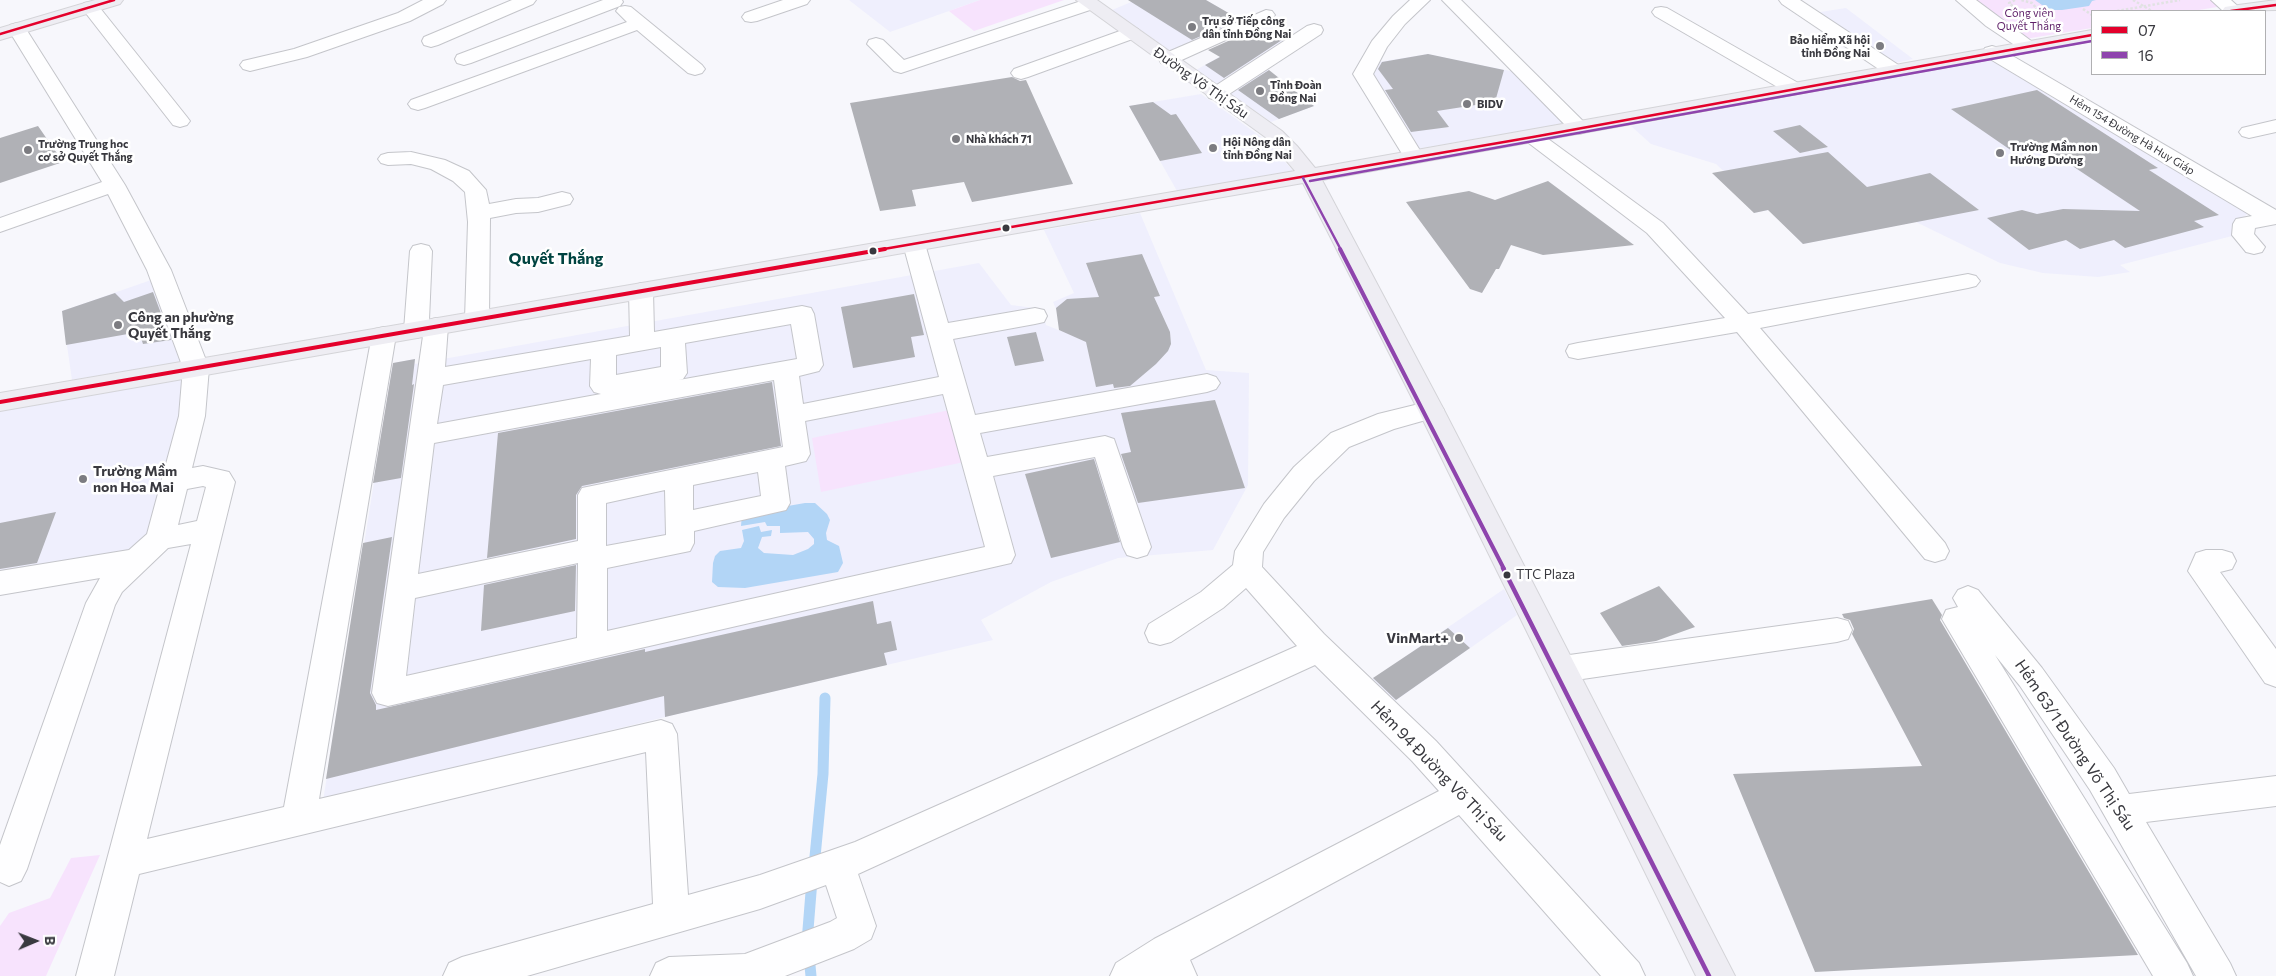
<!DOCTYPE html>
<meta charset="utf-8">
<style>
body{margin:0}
#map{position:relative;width:2276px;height:976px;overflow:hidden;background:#f7f7fc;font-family:Commissioner,sans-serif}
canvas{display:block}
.legend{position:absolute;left:2091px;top:10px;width:175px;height:65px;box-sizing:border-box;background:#fff;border:1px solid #b0b0b2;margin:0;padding:6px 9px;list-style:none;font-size:15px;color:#39393f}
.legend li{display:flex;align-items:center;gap:10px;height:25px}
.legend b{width:25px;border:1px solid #b0b0b2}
.north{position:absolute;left:10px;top:916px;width:50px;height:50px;-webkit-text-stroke:4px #fff;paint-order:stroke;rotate:89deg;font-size:14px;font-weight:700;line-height:20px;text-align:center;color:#39393f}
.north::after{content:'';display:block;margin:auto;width:18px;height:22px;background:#39393f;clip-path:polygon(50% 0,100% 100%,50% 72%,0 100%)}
</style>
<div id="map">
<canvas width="2276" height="976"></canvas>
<ul class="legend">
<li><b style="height:6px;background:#e4002b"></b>07</li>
<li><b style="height:6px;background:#8e44ad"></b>16</li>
</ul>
<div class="north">B</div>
</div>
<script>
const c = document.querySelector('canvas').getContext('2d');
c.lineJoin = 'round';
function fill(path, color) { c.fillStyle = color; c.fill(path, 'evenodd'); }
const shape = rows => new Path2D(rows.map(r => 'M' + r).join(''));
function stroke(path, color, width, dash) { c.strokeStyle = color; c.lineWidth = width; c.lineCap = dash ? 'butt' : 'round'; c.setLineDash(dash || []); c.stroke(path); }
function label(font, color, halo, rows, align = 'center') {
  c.font = font + ' Commissioner,sans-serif'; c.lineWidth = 5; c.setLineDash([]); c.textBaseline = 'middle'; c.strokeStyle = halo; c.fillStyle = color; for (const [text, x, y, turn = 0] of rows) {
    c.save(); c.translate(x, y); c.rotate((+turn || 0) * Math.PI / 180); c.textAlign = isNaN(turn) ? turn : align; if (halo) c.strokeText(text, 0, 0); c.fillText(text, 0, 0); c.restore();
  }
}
const built = shape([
 [849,0,980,0,890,32],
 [1136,0,1206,0,1242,21,1173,53,1112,10],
 [1846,8,1913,59,1891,64,1814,13],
 [1267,30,1292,41,1259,63,1314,106,1271,122,1196,70],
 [1428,54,1515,72,1566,123,1417,149,1371,73,1378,62],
 [1997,59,2252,210,2238,222,2236,235,2120,265,2130,272,2098,277,2043,273,2000,263,1916,222,1803,244,1769,210,1754,213,1734,181,1716,164,1651,144,1631,126],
 [1201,94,1267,141,1293,171,1177,191,1129,106],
 [1140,213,1206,370,1249,373,1248,485,1213,550,1118,558,1051,582,981,620,993,640,665,717,323,801,393,363,415,359,415,364,432,361,979,263,1011,305,1042,309,1046,325,1061,331,1070,323,1060,318,1053,302,1074,293,1044,230],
 [154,279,185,361,72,380,62,311],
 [185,379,181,419,149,539,133,553,0,576,0,410],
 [1504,589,1517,615,1391,704,1368,682]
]);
const green = shape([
 [980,0,1064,0,974,31,949,11],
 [1970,0,2215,0,2223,6,2193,11,2092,11,2092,28,2025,39],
 [955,409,969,461,821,492,812,438],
 [100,855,46,976,0,976,0,926,9,913,50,898,71,858]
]);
const water = shape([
 [2035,0,2096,0,2092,1,2089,6,2062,10,2049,10],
 [805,503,815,503,827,514,830,520,826,533,827,540,839,546,843,563,838,572,745,588,718,587,712,582,713,563,715,556,720,551,741,548,744,541,742,530,759,526,761,532,772,530,771,536,762,537,758,548,764,553,793,555,808,549,814,544,814,539,808,532,780,533,780,526,767,526,765,522,741,526,742,514]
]);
const stream = shape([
 [814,867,823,774,825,698],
 [807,942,812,880],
 [809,955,811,976]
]);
const building = shape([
 [1128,0,1206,0,1239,19,1192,40],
 [1255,29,1262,33,1267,30,1285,38,1224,78,1205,65,1220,57,1208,50],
 [1428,54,1504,70,1495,102,1437,111,1449,127,1411,132,1385,90,1393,89,1378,69,1382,62],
 [1269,70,1314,106,1279,119,1238,90],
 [1012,77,1020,81,1026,80,1073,184,972,202,964,182,912,190,916,206,880,211,850,103],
 [2037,90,2158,168,2149,170,2219,215,2194,221,2204,227,2125,248,2114,240,2080,249,2066,240,2029,250,1987,218,2022,210,2037,214,2063,209,2140,211,2041,145,2012,151,1951,109],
 [1153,102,1171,115,1176,114,1202,153,1160,161,1129,106],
 [1800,125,1828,147,1800,153,1773,131],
 [38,126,63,162,0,183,0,138],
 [1828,152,1867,187,1930,173,1979,210,1803,244,1768,210,1754,213,1712,173],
 [1548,181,1634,245,1543,255,1511,245,1499,269,1496,269,1482,293,1470,289,1406,202,1469,191,1495,200],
 [1142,254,1160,296,1154,297,1170,332,1171,344,1168,351,1156,364,1130,386,1114,388,1113,384,1096,387,1086,342,1059,330,1056,308,1067,299,1099,297,1086,263],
 [153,292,171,340,143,344,139,332,66,345,62,311,115,293,124,302],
 [914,294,924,335,911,337,915,357,853,368,841,307],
 [1036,332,1044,361,1015,366,1007,337],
 [415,359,412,385,414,384,401,478,373,483,393,363],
 [772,382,781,446,582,486,576,495,576,539,487,558,498,433],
 [1215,400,1245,488,1138,503,1121,454,1131,452,1121,413],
 [1094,459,1120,542,1051,558,1025,474],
 [56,512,37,563,0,569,0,523],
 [392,537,370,693,376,705,376,710,645,649,645,652,873,601,877,624,891,621,897,650,884,653,887,665,665,717,664,696,326,779,363,543],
 [576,565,575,611,481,631,484,585],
 [1659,586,1695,627,1656,641,1622,646,1600,613],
 [1932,599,1942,615,1940,620,2138,955,1815,972,1733,774,1922,766,1852,634,1854,629,1850,620,1844,618,1842,614],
 [1448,628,1470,648,1396,700,1373,678]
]);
const path = shape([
 [2015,0,2009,3,2016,9,2029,12,2037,9,2032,3,2021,0],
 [2133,0,2152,11],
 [2083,9,2092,15],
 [2117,11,2180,0],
 [2033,12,2048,23]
]);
const minor = shape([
 [423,0,446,0,443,4,410,21,307,57,250,71,243,69,240,65,243,61,294,49,398,13,423,0],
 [512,0,536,0,533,4,438,45,431,47,424,45,422,41,424,37,512,0],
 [603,0,622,0,623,2,620,6,471,63,464,65,457,63,455,59,457,55,603,0],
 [783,0,810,0,807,4,757,21,751,22,745,21,742,17,745,13,783,0],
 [1084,0,1096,0,1099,4,1096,8,901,73,894,71,867,44,869,40,876,38,883,40,904,60,1084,0],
 [1410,0,1430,0,1405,24,1387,47,1373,74,1424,157,1421,161,1414,163,1407,161,1404,157,1353,74,1372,41,1393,16,1410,0],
 [1442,0,1461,0,1586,124,1589,128,1586,132,1579,134,1572,132,1442,0],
 [1779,0,1800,0,1900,66,1903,70,1900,74,1893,76,1886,74,1782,4,1779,0],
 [1956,0,1976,0,2038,46,2036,50,2029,52,2022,50,1986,26,1956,0],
 [2211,0,2231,0,2243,11,2223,11,2211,0],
 [90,2,96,3,187,117,190,121,187,125,180,127,173,125,81,7,84,3,90,2],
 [625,6,631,7,702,65,705,69,702,73,695,75,688,73,637,30,425,108,418,110,411,108,408,104,411,100,627,22,616,11,619,7,625,6],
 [1661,7,1667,8,1800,84,1803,88,1800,92,1793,94,1786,92,1655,16,1652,12,1655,8,1661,7],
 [1266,10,1272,11,1275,15,1272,19,1175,63,1168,65,1161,63,1159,59,1161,55,1266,10],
 [17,23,24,25,26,29,125,185,171,270,209,368,205,416,192,468,203,466,229,472,235,482,147,839,284,807,372,335,375,329,384,327,393,329,396,335,319,799,661,720,672,724,677,734,688,895,760,875,855,842,1297,646,1246,588,1223,608,1171,642,1160,645,1149,642,1145,633,1149,624,1201,592,1233,565,1235,551,1264,504,1294,467,1331,433,1378,414,1431,401,1440,404,1444,410,1440,416,1394,429,1349,447,1314,481,1284,518,1263,552,1262,567,1324,634,1436,741,1639,963,1645,976,1601,976,1459,815,1190,960,1197,976,1110,976,1116,963,1154,939,1439,791,1412,761,1315,665,858,874,876,926,871,939,854,949,785,976,650,976,656,963,669,957,745,954,830,922,837,918,826,885,760,909,527,976,443,976,449,963,462,957,653,904,646,752,139,874,114,976,76,976,191,544,168,548,122,592,115,605,27,869,21,881,9,886,0,882,0,845,86,603,100,578,0,595,0,571,129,550,147,534,179,416,183,368,147,270,108,194,0,232,0,218,102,182,8,29,10,25,17,23],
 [203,486,206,487,197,521,178,525,187,489,203,486],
 [1314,24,1321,26,1323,30,1321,34,1223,98,1216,100,1209,98,1206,94,1209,90,1307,26,1314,24],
 [1131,27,1138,29,1140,33,1138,37,1028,77,1021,79,1014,77,1011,73,1014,69,1131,27],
 [1992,46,1999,48,2276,210,2276,224,2255,228,2254,234,2265,247,2262,252,2254,254,2246,252,2232,235,2233,224,2236,219,2252,216,1985,56,1983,52,1985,48,1992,46],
 [2276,120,2276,132,2249,138,2242,136,2239,132,2242,128,2276,120],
 [1533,131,1540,133,1663,223,1748,314,1968,274,1976,276,1980,281,1976,286,1968,288,1760,328,1945,543,1949,551,1945,559,1935,562,1925,559,1737,332,1578,359,1569,357,1566,351,1569,345,1578,343,1725,318,1647,233,1526,141,1523,137,1526,133,1533,131],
 [411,152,445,160,469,171,486,190,489,204,516,199,538,198,562,192,570,194,573,199,570,204,538,212,516,213,490,218,489,319,486,325,477,327,468,325,465,319,468,222,465,192,453,181,431,169,411,164,388,165,381,163,378,159,381,155,388,153,411,152],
 [914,237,922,239,925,244,948,323,1035,308,1044,310,1047,316,1044,322,1035,324,953,339,975,415,1207,374,1216,377,1220,383,1216,389,1207,392,980,433,987,457,1105,436,1114,439,1151,547,1147,555,1137,558,1127,555,1123,547,1095,457,993,476,1015,555,1011,563,388,706,377,703,372,693,423,336,416,338,407,336,404,330,410,251,413,246,421,244,429,246,432,251,429,320,436,318,445,320,448,326,445,367,630,336,629,291,633,286,641,283,649,286,653,291,654,332,802,306,811,308,814,314,823,365,819,371,799,376,803,404,939,377,903,244,906,239,914,237],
 [791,324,797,359,679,380,683,379,687,373,685,343,791,324],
 [661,347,661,367,616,375,616,355,661,347],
 [591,359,590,386,594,392,601,394,437,424,443,385,591,359],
 [774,380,783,447,582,488,578,495,578,541,418,574,434,443,774,380],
 [943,394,985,547,607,631,607,568,690,551,694,543,694,531,786,510,790,503,785,466,806,461,810,454,805,421,943,394],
 [758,472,761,496,693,510,693,485,758,472],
 [665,490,666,535,606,546,606,503,665,490],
 [578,563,577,638,406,676,415,598,578,563],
 [2206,550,2222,550,2232,553,2236,561,2232,569,2220,572,2276,649,2276,687,2265,683,2188,571,2196,553,2206,550],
 [1968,586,1978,590,2042,668,2114,768,2129,794,2276,776,2276,806,2146,822,2230,963,2236,976,2196,976,2090,790,2020,686,1995,655,2187,963,2193,976,2153,976,1942,619,1946,610,1958,607,1953,598,1958,590,1968,586],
 [1837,618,1848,621,1852,630,1848,639,1837,642,1562,682,1551,678,1546,669,1551,660,1562,656,1837,618]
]);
const major = shape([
 [95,0,123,0,120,4,0,40,0,28,95,0],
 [1076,0,1097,0,1282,131,1297,146,1315,168,2092,30,2092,41,1322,180,1444,410,1735,976,1696,976,1418,410,1303,183,0,411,0,393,1295,171,1268,139,1076,0],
 [2276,0,2276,10,2222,11,2225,7,2231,6,2276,0]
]);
const bus1Far1 = shape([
 [2231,11,2276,5],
 [0,34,114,0],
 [878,250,1533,137,2092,35]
]);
const bus1 = shape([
 [0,402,885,249]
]);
const bus2Far2 = shape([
 [1303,178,1341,250],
 [1310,181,2092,41]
]);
const bus2Far1 = shape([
 [1340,249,1504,569]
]);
const bus2 = shape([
 [1503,568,1709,976]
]);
const markers = [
 [1192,27,5,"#7c7c81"],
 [1880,46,5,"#7c7c81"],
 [1260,91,5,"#7c7c81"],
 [1467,104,5,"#7c7c81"],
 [956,139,5,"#7c7c81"],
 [1213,148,5,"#7c7c81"],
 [28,150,5,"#7c7c81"],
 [2000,153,5,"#7c7c81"],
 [1006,228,4.5,"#39393f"],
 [873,251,4.5,"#39393f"],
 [118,325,5,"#7c7c81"],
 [83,479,5,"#7c7c81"],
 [1507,575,4.5,"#39393f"],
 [1459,638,5,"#7c7c81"]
];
const farParknames = [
 ["Công viên",2029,13],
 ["Quyết Thắng",2029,26]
];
const farPoinames = [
 ["Trụ sở Tiếp công",1202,21],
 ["dân tỉnh Đồng Nai",1202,34],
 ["Bảo hiểm Xã hội",1870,40,"right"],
 ["tỉnh Đồng Nai",1870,53,"right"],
 ["Tỉnh Đoàn",1270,85],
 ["Đồng Nai",1270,98],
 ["BIDV",1477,104],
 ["Nhà khách 71",966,139],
 ["Hội Nông dân",1223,142],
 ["tỉnh Đồng Nai",1223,155],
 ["Trường Trung học",38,144],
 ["cơ sở Quyết Thắng",38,157],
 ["Trường Mầm non",2010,147],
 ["Hướng Dương",2010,160]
];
const farStreetnames = [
 ["Hẻm 154 Đường Hà Huy Giáp",2132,135,31]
];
const busNames = [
 ["TTC Plaza",1516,575]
];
const streetNames = [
 ["Đường Võ Thị Sáu",1201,83,35]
];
const poiNames = [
 ["Công an phường",128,317],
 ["Quyết Thắng",128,333],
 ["Trường Mầm",93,471],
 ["non Hoa Mai",93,487],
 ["VinMart+",1449,638,"right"]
];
const quarterNames = [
 ["Quyết Thắng",556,259]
];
const nearStreetnames = [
 ["Hẻm 63/1 Đường Võ Thị Sáu",2075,745,56],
 ["Hẻm 94 Đường Võ Thị Sáu",1439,771,46]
];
fill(built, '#efeffd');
fill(green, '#f7e3fd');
fill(water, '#b2d5f6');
stroke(stream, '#b2d5f6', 11);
fill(building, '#b0b1b6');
stroke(minor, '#c4c5ca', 2);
stroke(major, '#d4d4d8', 2);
stroke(path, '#e1e2e3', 2.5, [2.5, 2]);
fill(minor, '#fefeff');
fill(major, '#eeedf3');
stroke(bus1Far1, '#e4002b', 2.5);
stroke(bus1, '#e4002b', 4);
stroke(bus2Far2, '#8e44ad', 2.5);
stroke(bus2Far1, '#8e44ad', 4);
stroke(bus2, '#8e44ad', 4.5);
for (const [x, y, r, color] of markers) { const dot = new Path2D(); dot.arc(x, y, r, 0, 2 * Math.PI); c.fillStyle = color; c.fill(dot); stroke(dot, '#fff', 2); }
label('11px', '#5e1f68', '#fff', farParknames);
label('bold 11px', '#39393f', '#fff', farPoinames, 'left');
label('11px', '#39393f', '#fff', farStreetnames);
label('13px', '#39393f', '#fff', busNames, 'left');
label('14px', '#39393f', '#fff', streetNames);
label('bold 14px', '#39393f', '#fff', poiNames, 'left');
label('bold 16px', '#004441', '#fff', quarterNames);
label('16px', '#39393f', '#fff', nearStreetnames);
</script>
